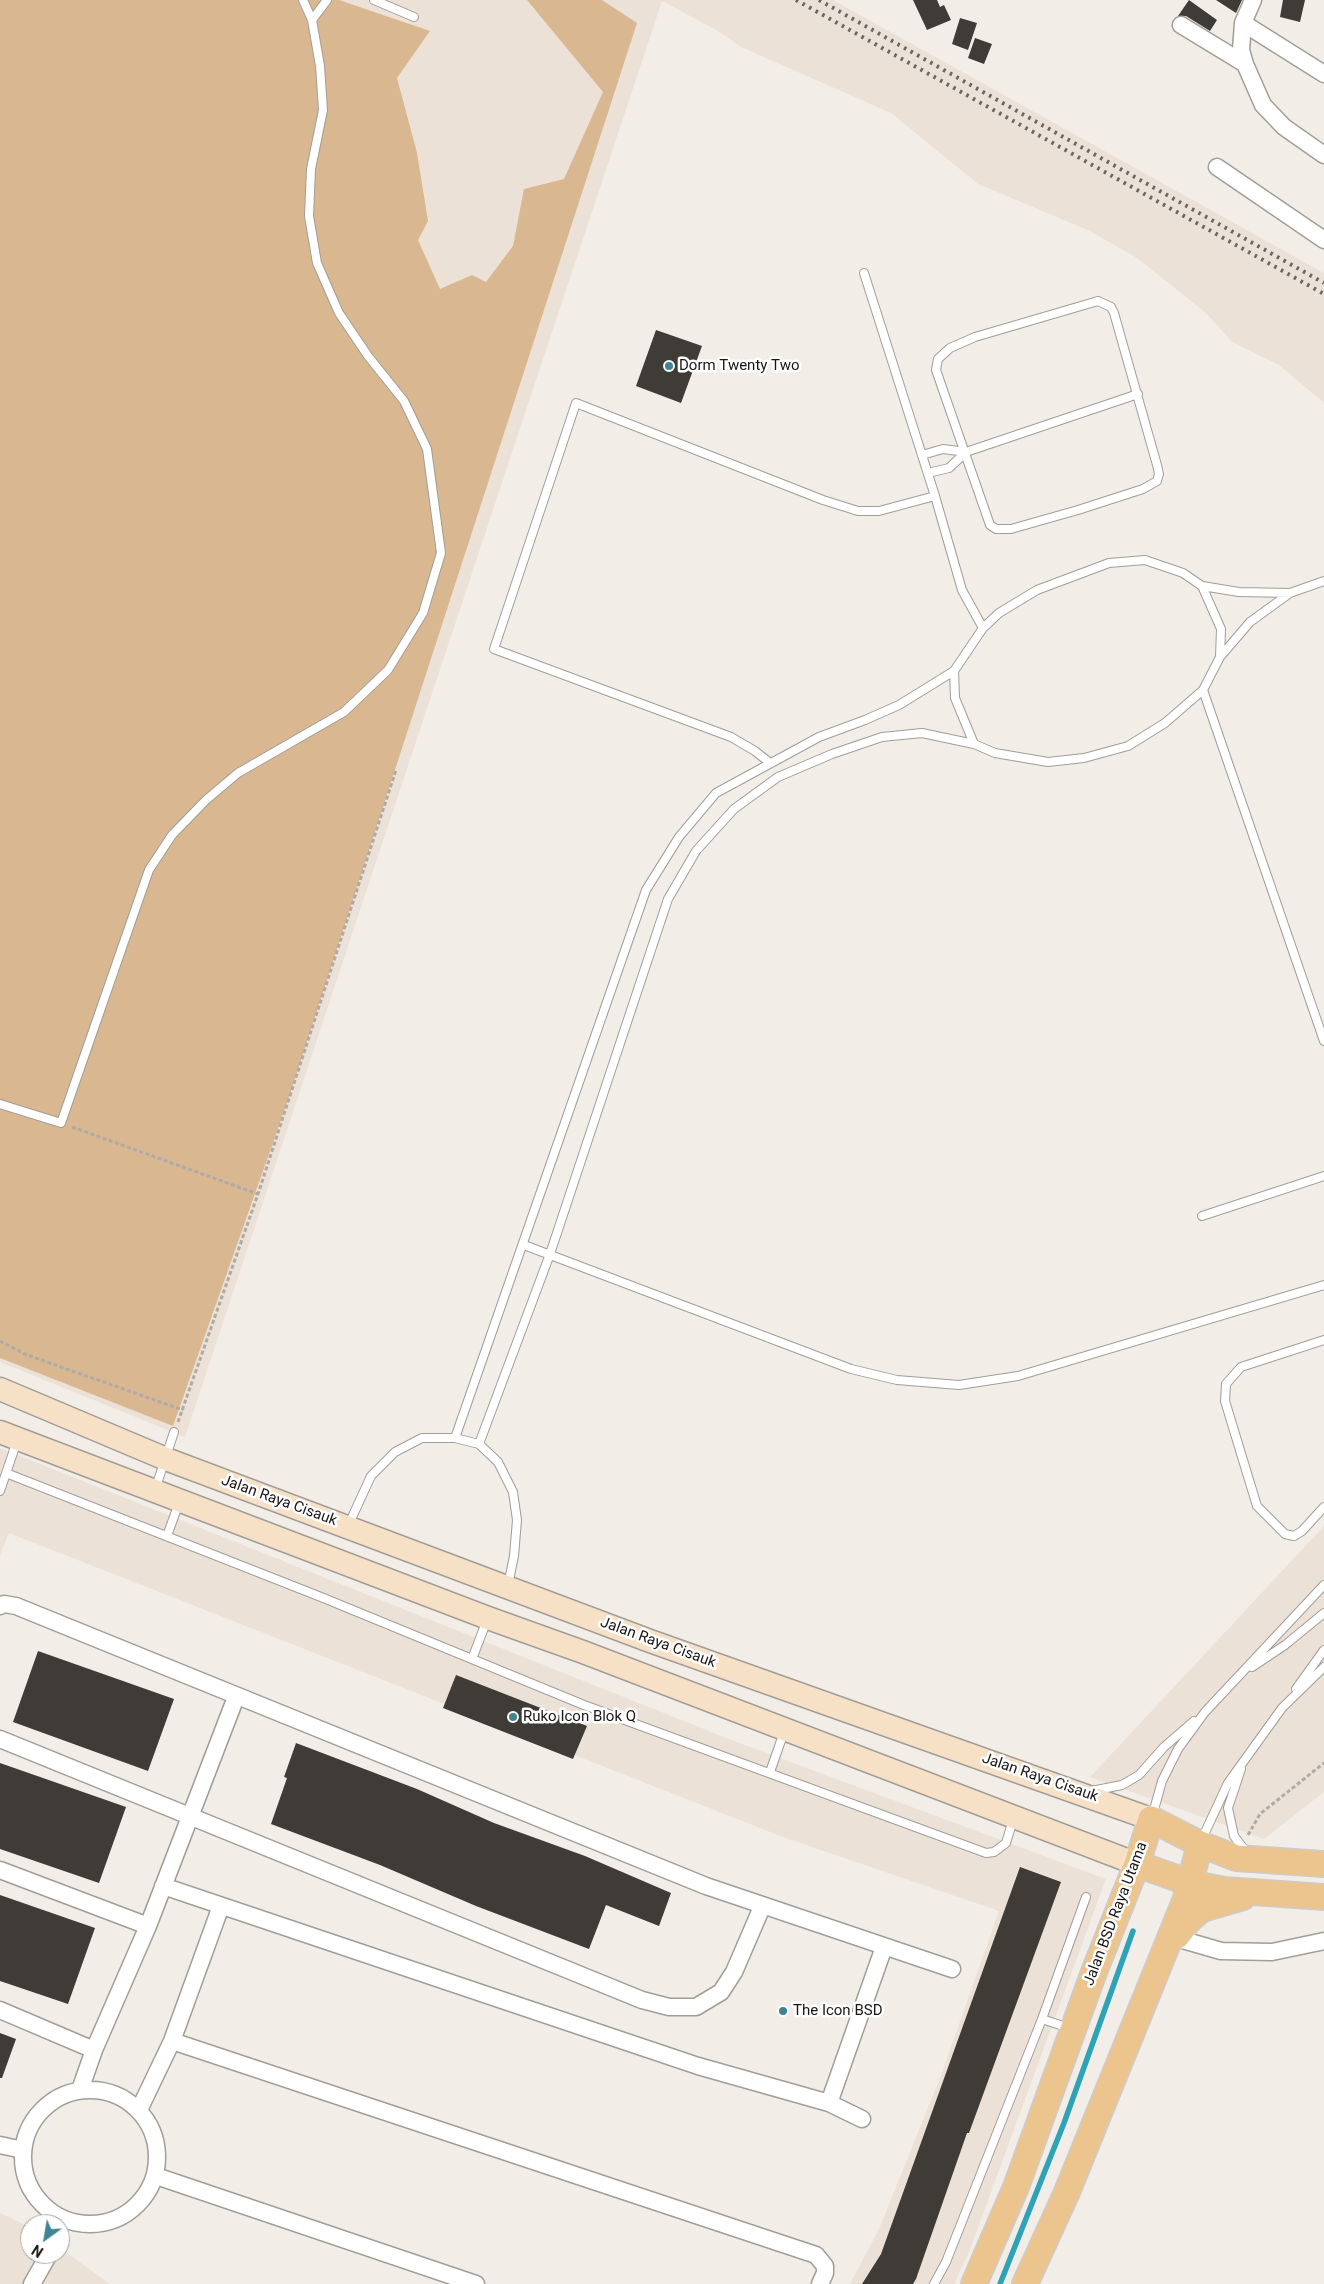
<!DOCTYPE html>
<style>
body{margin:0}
#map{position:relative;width:1324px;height:2284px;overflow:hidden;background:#f3ede8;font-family:Roboto,sans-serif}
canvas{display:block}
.north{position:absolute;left:20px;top:2214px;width:50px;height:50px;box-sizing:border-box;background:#fff;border:1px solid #a3a2a1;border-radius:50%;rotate:212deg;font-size:14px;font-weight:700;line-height:20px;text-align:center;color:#191715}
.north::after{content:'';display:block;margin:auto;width:18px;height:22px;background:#3f8492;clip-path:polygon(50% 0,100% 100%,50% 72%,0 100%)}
</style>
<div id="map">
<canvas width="1324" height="2284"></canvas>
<div class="north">N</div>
</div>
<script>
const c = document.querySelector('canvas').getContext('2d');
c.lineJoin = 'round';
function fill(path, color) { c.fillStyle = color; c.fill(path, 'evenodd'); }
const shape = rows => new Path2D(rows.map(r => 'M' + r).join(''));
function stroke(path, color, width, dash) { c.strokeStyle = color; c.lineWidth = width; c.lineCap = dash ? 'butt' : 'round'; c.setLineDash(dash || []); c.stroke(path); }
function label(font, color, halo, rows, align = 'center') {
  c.font = font + ' Roboto,sans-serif'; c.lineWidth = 5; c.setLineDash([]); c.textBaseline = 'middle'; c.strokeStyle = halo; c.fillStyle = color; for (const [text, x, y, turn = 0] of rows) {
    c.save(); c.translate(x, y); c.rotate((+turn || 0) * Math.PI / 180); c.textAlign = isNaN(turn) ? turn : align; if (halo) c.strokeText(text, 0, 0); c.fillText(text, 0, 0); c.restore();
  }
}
const built = shape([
 [0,0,833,0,1324,273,1324,403,1279,365,1232,342,1206,313,1137,258,1090,231,978,184,891,113,741,47,718,31,662,1,185,1437,0,1362],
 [0,1448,734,1741,1106,1879,969,2252,954,2284,850,2284,879,2229,940,2078,999,1911,783,1837,9,1533,0,1555],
 [1324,1526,1324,1792,1264,1839,1090,1777],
 [0,2213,30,2227,30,2254,60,2254,60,2248,110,2284,0,2284]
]);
const green = shape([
 [0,0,339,0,430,31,397,78,417,153,428,221,418,240,440,289,472,275,486,282,513,246,524,189,564,179,603,92,527,0,602,0,637,23,287,1103,173,1426,0,1358]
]);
const stream = shape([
 [1000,2284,1064,2123,1133,1931]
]);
const building = shape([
 [913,0,937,0,940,7,944,5,951,20,927,30],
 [1189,0,1217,20,1210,31,1186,16,1178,16],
 [1216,0,1242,0,1236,13],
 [1283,0,1305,0,1300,22,1280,17],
 [960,18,977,23,968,50,952,44],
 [975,38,992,44,984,64,968,58],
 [656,330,702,346,681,403,636,386],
 [38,1651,174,1699,148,1771,13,1722],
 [456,1675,587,1726,573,1759,443,1708],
 [296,1743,417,1789,494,1823,585,1856,671,1893,659,1926,606,1905,589,1949,476,1906,380,1865,271,1824,287,1778,284,1777],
 [0,1763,126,1807,99,1883,0,1849],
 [1020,1867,1061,1882,969,2133,967,2133,916,2279,913,2284,862,2284,881,2254],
 [0,1895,95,1928,68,2004,0,1981],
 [0,2033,16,2039,2,2078,0,2078]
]);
const path = shape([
 [72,1127,258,1194],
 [0,1341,27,1355,183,1410],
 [178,1422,258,1194,396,770],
 [1248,1835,1260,1814,1324,1763]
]);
const service = shape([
 [374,0,414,17],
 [312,20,327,0],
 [864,273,935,496,962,590,983,628],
 [1098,301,1111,307,1114,313,1157,465,1159,474,1157,481,1143,489,1078,510,1011,529,996,529,990,525,936,370,938,359,950,348,975,337,1098,301],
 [922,455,943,449,966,452],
 [928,473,949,468,966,452,1138,394],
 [1145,560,1183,573,1202,586,1221,629,1220,657,1203,690,1165,723,1128,746,1084,758,1048,762,995,753,974,744,955,698,954,671,983,628,999,613,1037,590,1109,563,1145,560],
 [1202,586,1239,592,1290,593],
 [1220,657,1250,622,1290,593,1324,581],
 [1203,690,1324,1041],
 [770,763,755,751,731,737,494,649,576,403,823,500,858,511,879,511,935,496],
 [0,1104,61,1123,149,870,172,835,206,800,238,773,344,712,388,670,423,613,441,553,427,449,404,401,368,356,339,313,317,263,309,216,311,169,323,110,320,66,312,20,303,0],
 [1202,1216,1324,1176],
 [524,1245,851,1369,897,1380,959,1385,1018,1376,1324,1285],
 [1324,1340,1241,1367,1226,1384,1225,1401,1257,1506,1285,1534,1294,1536,1302,1531,1324,1507],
 [455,1438,646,890,679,837,716,793,819,737,865,720,899,705,954,671],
 [479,1444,550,1254,668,899,696,851,734,809,778,777,832,754,882,737,922,733,974,744],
 [6,1473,321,1597,584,1705,986,1853,994,1852,1006,1843,1013,1820],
 [155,1490,174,1432],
 [0,1491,17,1441],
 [348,1526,371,1476,395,1452,422,1438,455,1438,479,1444,498,1462,513,1492,517,1520,514,1556,508,1585],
 [167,1536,179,1503],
 [472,1659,487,1620],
 [1252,1667,1285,1645,1324,1613],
 [1296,1689,1324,1650],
 [1241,1769,1228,1808,1234,1836,1247,1853],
 [770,1772,784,1732],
 [1091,1791,1122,1785,1139,1775,1164,1747,1194,1721],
 [1152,1817,1162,1781,1178,1749,1205,1712,1324,1585],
 [1201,1841,1228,1783,1282,1708,1324,1667],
 [1069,2028,1042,2019,1086,1897],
 [934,2284,946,2262,1042,2019]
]);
const minor = shape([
 [1253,0,1243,23,1241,50,1245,64,1263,105,1284,127,1324,155],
 [1243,23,1324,74],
 [1181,25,1245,64],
 [1217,167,1324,240],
 [0,1606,4,1604,16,1606,706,1886,952,1969],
 [0,1739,642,2000,669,2007,696,2007,721,1992,734,1972,762,1907],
 [0,1870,148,1926],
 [163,1886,698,2066,829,2103,862,2119],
 [1176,1938,1221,1951,1272,1952,1324,1941],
 [0,2010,94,2050],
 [172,2041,816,2255,825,2266,825,2273,820,2284],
 '23 2157a67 67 0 1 1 134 0a67 67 0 1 1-134 0Z',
 [80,2090,94,2050,148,1926,236,1697],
 [829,2103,884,1947],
 [139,2110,172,2041,221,1906],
 [0,2145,23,2150],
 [156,2176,476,2284],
 [32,2284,49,2254]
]);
const secondary = shape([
 [0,1389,166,1459,650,1641,1151,1819],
 [0,1432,488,1618,583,1652,1137,1864]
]);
const primary = shape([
 [1137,1864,1190,1883,1224,1890,1324,1897],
 [1177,1936,1190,1919,1202,1909,1243,1897],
 [974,2284,1016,2187,1094,1972,1137,1864,1151,1819,1200,1844,1236,1858,1324,1864],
 [1025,2284,1067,2192,1185,1901,1200,1844]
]);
const rail = shape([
 [796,0,1324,294],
 [819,0,1324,283]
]);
const markers = [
 [669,366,5,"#3f8492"],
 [513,1717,5,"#3f8492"],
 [783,2011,5,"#3f8492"]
];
const poiNames = [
 ["Dorm Twenty Two",679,366],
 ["Ruko Icon Blok Q",523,1717],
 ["The Icon BSD",793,2011]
];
const streetNames = [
 ["Jalan Raya Cisauk",279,1501,20],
 ["Jalan Raya Cisauk",658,1643,20],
 ["Jalan Raya Cisauk",1040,1778,19],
 ["Jalan BSD Raya Utama",1116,1914,-69]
];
fill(built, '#ece1d6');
fill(green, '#d9b891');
stroke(stream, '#2ea3b8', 5.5);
fill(building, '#3f3b37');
stroke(service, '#a19d97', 10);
stroke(minor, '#a19d97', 19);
stroke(secondary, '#a19d97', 25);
stroke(primary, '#ccc', 28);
stroke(path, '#afaaa6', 3, [4, 2.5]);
stroke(service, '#fff', 8);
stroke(minor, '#fff', 16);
stroke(secondary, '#f6e1c6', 22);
stroke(primary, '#ecc48e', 25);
stroke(rail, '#6a6663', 4, [2.5, 5]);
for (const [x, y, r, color] of markers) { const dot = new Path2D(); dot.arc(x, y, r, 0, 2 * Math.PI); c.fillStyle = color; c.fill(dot); stroke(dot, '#fff', 2); }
label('15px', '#191715', '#fff', poiNames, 'left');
label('15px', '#191715', '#fff', streetNames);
</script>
